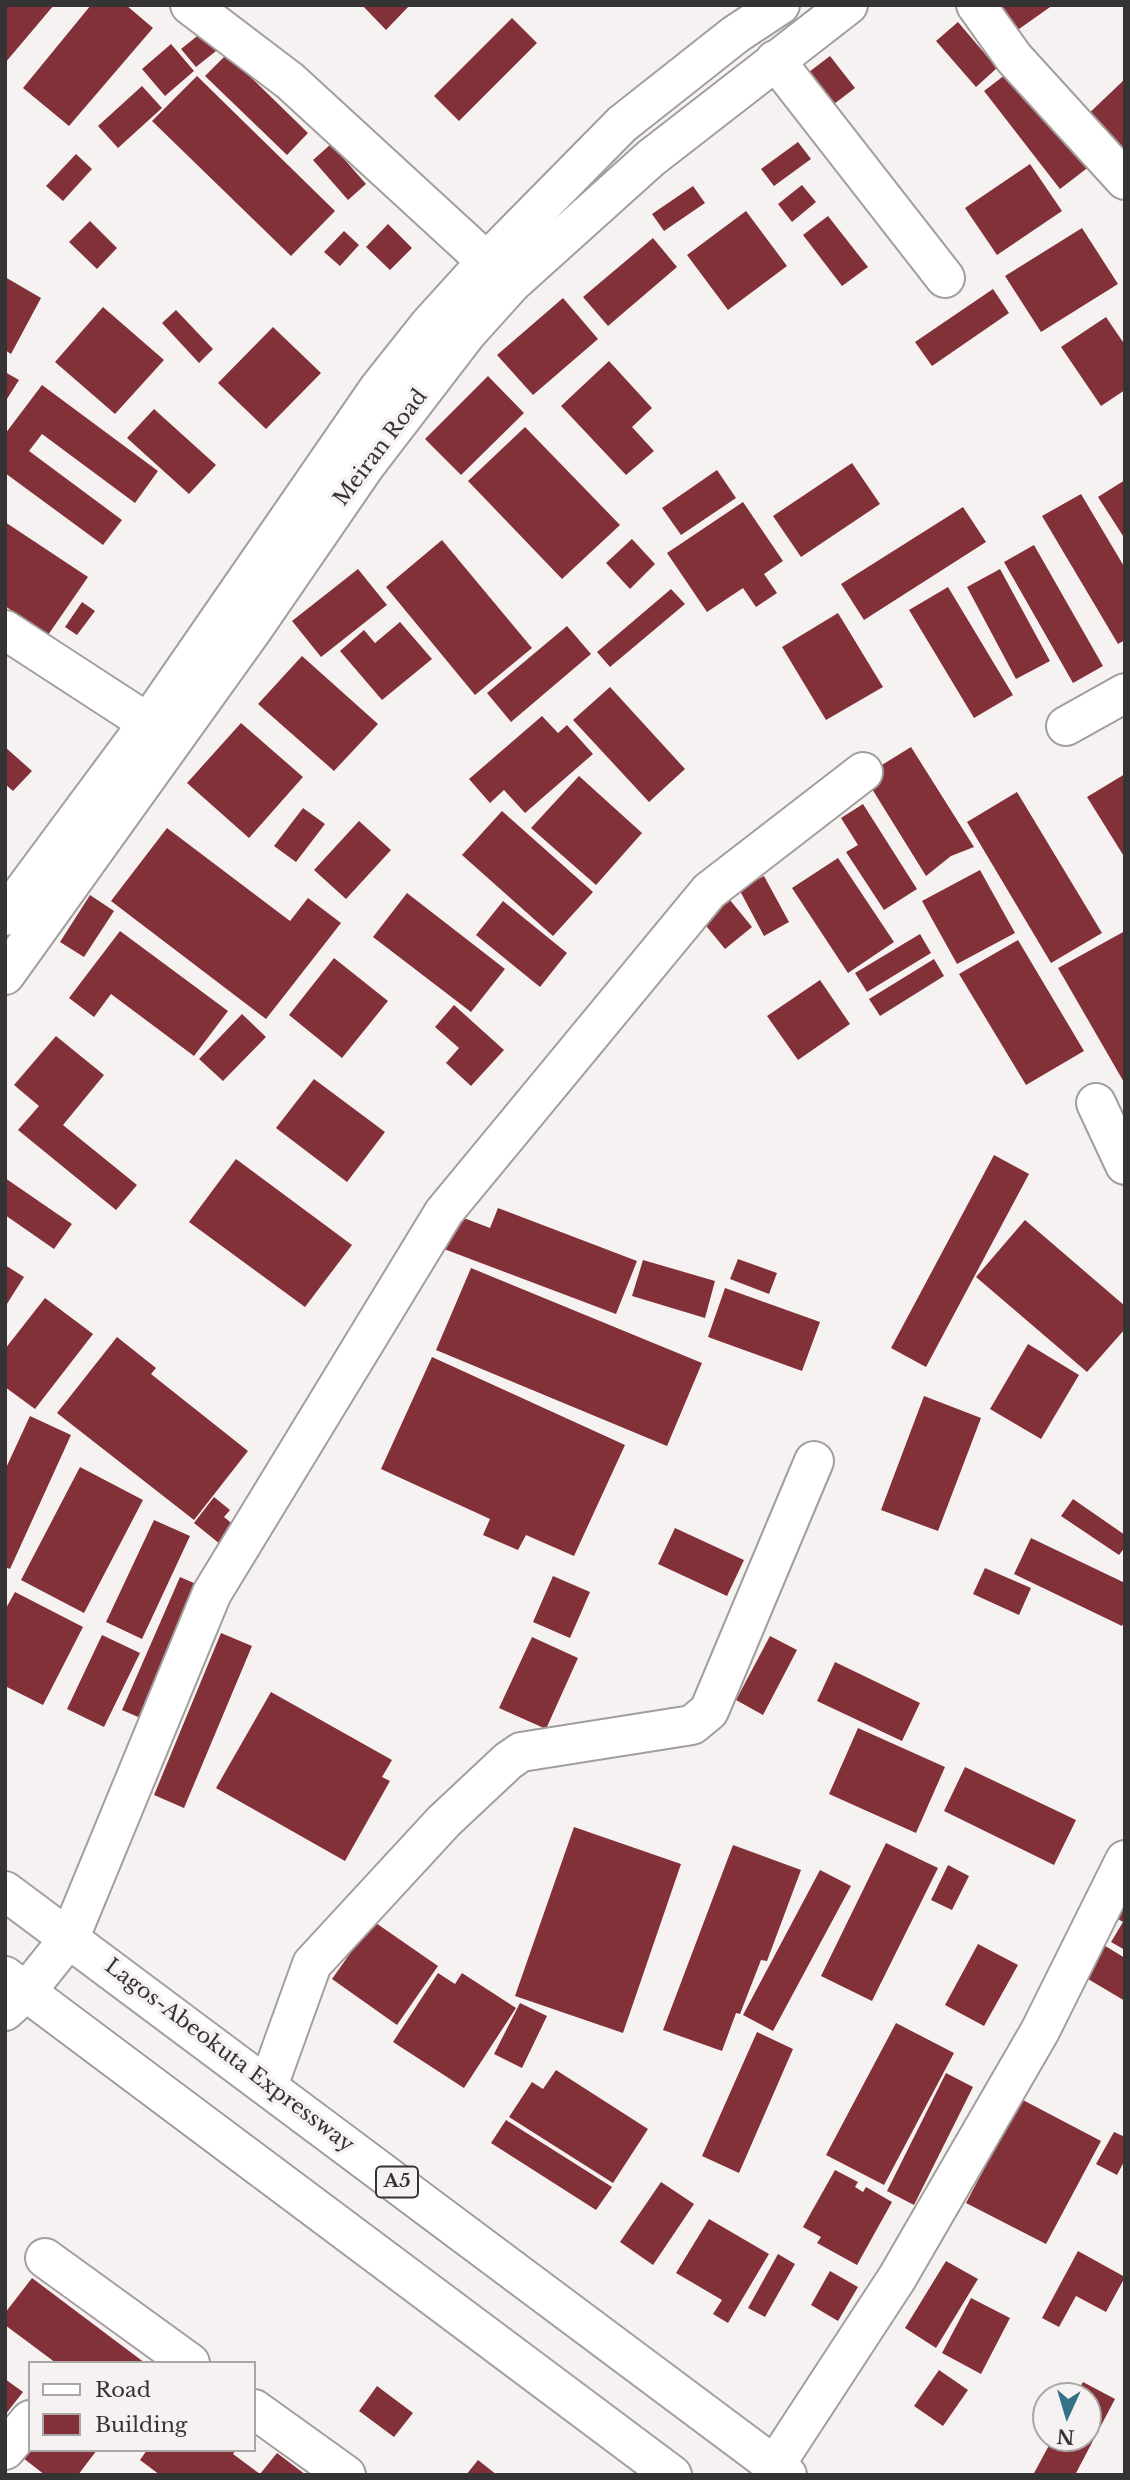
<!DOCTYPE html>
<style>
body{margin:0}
#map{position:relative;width:1130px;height:2480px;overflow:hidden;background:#f7f2f2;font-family:"Libre Baskerville",serif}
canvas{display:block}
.frame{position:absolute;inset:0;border:7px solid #353333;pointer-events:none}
.legend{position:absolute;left:28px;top:2361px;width:228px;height:91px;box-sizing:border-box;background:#f7f2f2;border:2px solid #a9a6a6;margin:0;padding:9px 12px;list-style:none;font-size:21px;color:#353333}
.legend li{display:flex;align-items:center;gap:14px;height:35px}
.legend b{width:35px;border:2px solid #a9a6a6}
.north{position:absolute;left:1032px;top:2382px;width:70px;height:70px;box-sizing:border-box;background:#f7f2f2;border:2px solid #a9a6a6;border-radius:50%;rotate:184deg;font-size:19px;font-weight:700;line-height:28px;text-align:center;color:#353333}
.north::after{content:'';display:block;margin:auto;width:24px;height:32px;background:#347288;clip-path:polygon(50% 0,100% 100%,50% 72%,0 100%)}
</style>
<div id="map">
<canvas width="1130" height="2480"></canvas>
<div class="frame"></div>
<ul class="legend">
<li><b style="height:9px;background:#fff"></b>Road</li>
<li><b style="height:19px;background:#833139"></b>Building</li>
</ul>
<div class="north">N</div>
</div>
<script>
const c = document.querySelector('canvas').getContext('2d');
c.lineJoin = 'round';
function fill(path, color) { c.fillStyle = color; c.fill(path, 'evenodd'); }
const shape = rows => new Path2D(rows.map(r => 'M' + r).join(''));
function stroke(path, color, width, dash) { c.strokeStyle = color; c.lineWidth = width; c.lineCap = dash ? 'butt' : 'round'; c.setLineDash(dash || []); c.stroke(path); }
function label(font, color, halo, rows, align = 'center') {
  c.font = font + ' "Libre Baskerville",serif'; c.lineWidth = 7; c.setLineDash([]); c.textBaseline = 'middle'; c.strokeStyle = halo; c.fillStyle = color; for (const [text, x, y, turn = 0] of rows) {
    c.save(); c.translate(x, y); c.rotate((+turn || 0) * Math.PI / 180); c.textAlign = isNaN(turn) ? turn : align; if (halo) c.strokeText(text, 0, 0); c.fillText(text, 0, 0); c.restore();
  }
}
const building = shape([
 [5,5,54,5,5,63],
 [91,5,126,5,153,28,69,126,23,88],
 [362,5,410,5,386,30],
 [992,5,1053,5,1012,34],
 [512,18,537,43,459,121,434,96],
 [958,22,997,68,976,87,936,41],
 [206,29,221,47,196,67,181,49],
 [171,44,194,71,165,96,142,69],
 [227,54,308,133,287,155,205,76],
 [830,56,855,88,834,104,809,72],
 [1014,68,1090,166,1060,189,984,91],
 [197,76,335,211,291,256,152,121],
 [1125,79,1125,162,1083,119],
 [142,86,162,108,118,148,98,126],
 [798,142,811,159,774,186,761,169],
 [331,144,366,184,348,200,313,160],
 [76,154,92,169,63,201,46,186],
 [1030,164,1062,211,997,255,965,208],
 [802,185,816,202,792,222,778,204],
 [693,186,705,203,664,231,652,214],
 [746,211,787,266,728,310,687,255],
 [828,216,868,267,842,286,803,235],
 [90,221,117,248,97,269,69,242],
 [388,224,412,248,390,270,366,247],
 [1082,228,1118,284,1041,332,1005,276],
 [344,231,359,245,340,266,324,252],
 [653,238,677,267,608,326,583,297],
 [5,277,41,298,11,354,5,350],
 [993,289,1009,313,932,366,915,342],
 [563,298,598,339,533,395,497,355],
 [103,307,164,360,115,414,55,362],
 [176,310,213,349,199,363,162,323],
 [1106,317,1125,345,1125,390,1101,406,1061,347],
 [273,327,321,373,266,429,218,383],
 [609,361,652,408,632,427,654,451,626,475,561,406],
 [5,372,19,380,5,402],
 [488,376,524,413,461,475,425,439],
 [42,385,158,471,135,503,42,434,29,451,122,520,103,545,5,473,5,434],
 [154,409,216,465,189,494,127,438],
 [525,427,620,525,562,579,468,481],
 [852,463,880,504,801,557,773,516],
 [717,470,736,498,681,535,662,508],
 [1125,480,1125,539,1098,497],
 [1081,494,1125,568,1125,640,1118,644,1042,516],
 [743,502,783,561,764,574,777,593,756,607,743,588,707,612,667,553],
 [963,507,986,542,864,620,841,584],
 [5,522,88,577,48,635,5,606],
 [632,539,655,564,630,589,606,563],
 [442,540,532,648,475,695,386,587],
 [1034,545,1103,666,1073,683,1004,562],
 [358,569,387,605,321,657,292,621],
 [1000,569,1050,661,1016,679,967,587],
 [948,587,1013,695,974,718,909,610],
 [671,589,685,604,610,667,597,652],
 [82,602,95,611,77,635,65,627],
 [838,613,883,687,826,720,782,647],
 [400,622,432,659,382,700,340,651,364,630,375,643],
 [567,626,591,654,511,722,487,693],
 [302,656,378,724,334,771,258,704],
 [610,687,685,769,649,802,573,720],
 [542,716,558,733,567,725,593,754,525,813,504,790,490,803,469,779],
 [241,723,303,777,249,838,187,783],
 [5,747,32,771,13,791,5,784],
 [911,747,974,847,951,856,926,876,864,776],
 [1125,774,1125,858,1087,797],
 [579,776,642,833,596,885,531,828],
 [1017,792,1102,933,1051,963,967,822],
 [863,804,917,889,884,910,846,852,858,845,841,818],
 [303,808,325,824,296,862,274,846],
 [502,811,593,892,553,936,462,855],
 [359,821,391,850,346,899,314,870],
 [167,828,290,921,308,898,341,923,266,1019,111,901],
 [838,858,894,942,848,973,792,888],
 [980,870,1015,933,957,964,922,901],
 [764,876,789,922,764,936,739,889],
 [721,889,752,927,725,949,694,911],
 [407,893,505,969,471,1012,373,937],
 [90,895,114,911,84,957,60,942],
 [503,901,567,953,540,987,476,935],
 [120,931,228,1011,194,1056,111,994,94,1017,69,998],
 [1125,931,1125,1084,1058,968],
 [920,934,931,953,867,992,855,973],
 [1018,940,1084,1051,1026,1085,959,974],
 [334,958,388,1001,342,1058,289,1015],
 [934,959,944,976,880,1016,869,999],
 [820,980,850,1024,798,1060,767,1016],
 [454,1005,504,1050,471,1086,446,1063,459,1048,435,1027],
 [242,1014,266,1037,223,1081,199,1059],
 [56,1036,104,1075,63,1125,137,1185,116,1210,18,1130,39,1106,14,1085],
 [314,1079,385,1132,347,1182,276,1128],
 [994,1155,1029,1174,926,1367,891,1348],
 [236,1159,352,1245,305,1307,189,1222],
 [5,1178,72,1224,54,1249,5,1215],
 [498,1208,637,1261,616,1314,436,1246,448,1212,490,1228],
 [1025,1220,1125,1306,1125,1329,1087,1372,976,1277],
 [738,1259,777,1273,769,1294,730,1279],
 [643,1260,715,1281,705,1318,632,1296],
 [5,1265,24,1277,5,1307],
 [471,1268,702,1363,667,1446,436,1350],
 [725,1288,820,1322,802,1371,708,1337],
 [45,1298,93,1334,35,1409,5,1387,5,1349],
 [117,1337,156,1368,151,1374,248,1451,194,1520,57,1413],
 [1028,1344,1079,1375,1041,1439,990,1409],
 [432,1357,625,1445,574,1556,526,1535,518,1550,483,1535,490,1519,381,1469],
 [924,1396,981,1418,938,1531,881,1510],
 [30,1416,71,1435,10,1569,5,1567,5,1470],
 [80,1467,143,1500,84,1613,21,1580],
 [214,1497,230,1510,224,1517,235,1526,220,1544,194,1523],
 [1073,1499,1125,1535,1125,1547,1119,1555,1061,1516],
 [154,1520,190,1536,142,1639,106,1622],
 [675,1528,744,1560,727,1596,658,1564],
 [1031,1538,1125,1583,1125,1620,1122,1626,1014,1574],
 [985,1568,1031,1588,1019,1615,973,1594],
 [553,1576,590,1592,570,1638,533,1622],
 [180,1577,203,1587,145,1720,122,1710],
 [15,1592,83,1627,43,1705,5,1686,5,1610],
 [221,1633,252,1646,184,1808,154,1795],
 [102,1635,140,1653,104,1727,67,1709],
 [770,1636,797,1650,763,1715,736,1700],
 [532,1637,578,1658,546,1729,499,1708],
 [835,1662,920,1703,902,1741,817,1701],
 [271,1692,392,1760,382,1777,390,1781,345,1861,216,1788],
 [858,1728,945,1767,916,1833,829,1794],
 [965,1767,1076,1820,1054,1865,944,1811],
 [574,1827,681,1864,623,2033,515,1996],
 [886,1843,938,1868,872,2001,821,1976],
 [733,1845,801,1870,767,1961,761,1960,740,2014,736,2013,722,2051,663,2030],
 [948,1865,969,1876,952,1910,931,1900],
 [820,1870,851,1886,773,2031,743,2015],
 [1125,1900,1125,1950,1111,1942,1123,1922,1109,1914],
 [373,1921,438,1966,397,2025,332,1979],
 [978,1944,1018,1965,984,2026,945,2005],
 [1102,1944,1125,1958,1125,2001,1083,1976],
 [438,1973,455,1984,462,1973,516,2008,464,2088,393,2042],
 [520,2003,547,2016,522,2068,494,2054],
 [896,2023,954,2053,884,2185,826,2155],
 [757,2032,793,2049,739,2173,702,2156],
 [556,2070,648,2129,613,2183,509,2117,532,2082,543,2089],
 [946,2073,973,2087,914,2205,887,2191],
 [1021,2099,1101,2141,1046,2244,966,2203],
 [506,2120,612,2187,596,2210,491,2143],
 [1114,2132,1125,2137,1125,2160,1117,2175,1096,2164],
 [835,2170,858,2182,855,2187,863,2192,866,2187,892,2202,857,2265,817,2243,821,2237,803,2227],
 [661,2182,694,2204,653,2265,620,2242],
 [709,2219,769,2254,728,2323,713,2314,722,2300,676,2273],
 [1078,2251,1125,2277,1106,2312,1076,2296,1059,2327,1042,2318],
 [778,2254,795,2264,765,2317,748,2308],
 [946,2261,978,2279,936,2348,905,2328],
 [830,2271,858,2287,838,2321,811,2305],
 [32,2278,145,2363,56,2363,5,2325,5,2313],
 [971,2298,1010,2318,981,2374,942,2353],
 [939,2370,968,2390,943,2426,914,2406],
 [5,2379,23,2392,5,2415],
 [1083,2382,1115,2399,1075,2475,1033,2475,1053,2438,1088,2438,1088,2396,1075,2396],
 [377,2386,413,2413,394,2437,359,2411],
 [28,2450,97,2450,78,2475,45,2475,23,2458],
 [147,2450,236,2450,233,2454,260,2474,277,2453,306,2475,160,2475,140,2460],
 [478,2460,497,2475,466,2475]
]);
const minor = shape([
 [190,5,290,81,511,284],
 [976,5,1014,58,1125,180],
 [775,60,945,278],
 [5,630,148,723],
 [1066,726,1125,693],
 [1096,1103,1125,1165],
 [5,2011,26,1992,70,1937,212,1593,444,1212,709,891,863,772],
 [268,2086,312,1964,444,1821,508,1761,521,1752,692,1725,709,1711,814,1461],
 [45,2258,190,2363],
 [254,2409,346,2475],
 [5,2450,30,2420],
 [775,2465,897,2278,1040,2031,1125,1860]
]);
const major = shape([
 [5,916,148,723,379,388,429,325,487,261,622,124,736,34,780,5],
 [5,975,253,629,365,466,467,333,511,284,651,158,848,5]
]);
const highway = shape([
 [5,1891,787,2475],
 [5,1976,672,2475]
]);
const shields = [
 [397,2182,42]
];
const shieldNames = [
 ["A5",397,2182]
];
const streetNames = [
 ["Meiran Road",381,448,-53],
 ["Lagos-Abeokuta Expressway",229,2056,37]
];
fill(building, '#833139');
stroke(minor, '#a29e9d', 42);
stroke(major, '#a29e9d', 42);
stroke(highway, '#a29e9d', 42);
stroke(minor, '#fff', 38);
stroke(major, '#fff', 38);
stroke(highway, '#fff', 38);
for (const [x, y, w] of shields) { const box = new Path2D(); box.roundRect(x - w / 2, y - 15.5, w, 31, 5); c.fillStyle = '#f7f2f2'; c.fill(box); stroke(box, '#353333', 2); }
label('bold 19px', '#353333', null, shieldNames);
label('21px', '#353333', '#f7f2f2', streetNames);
</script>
